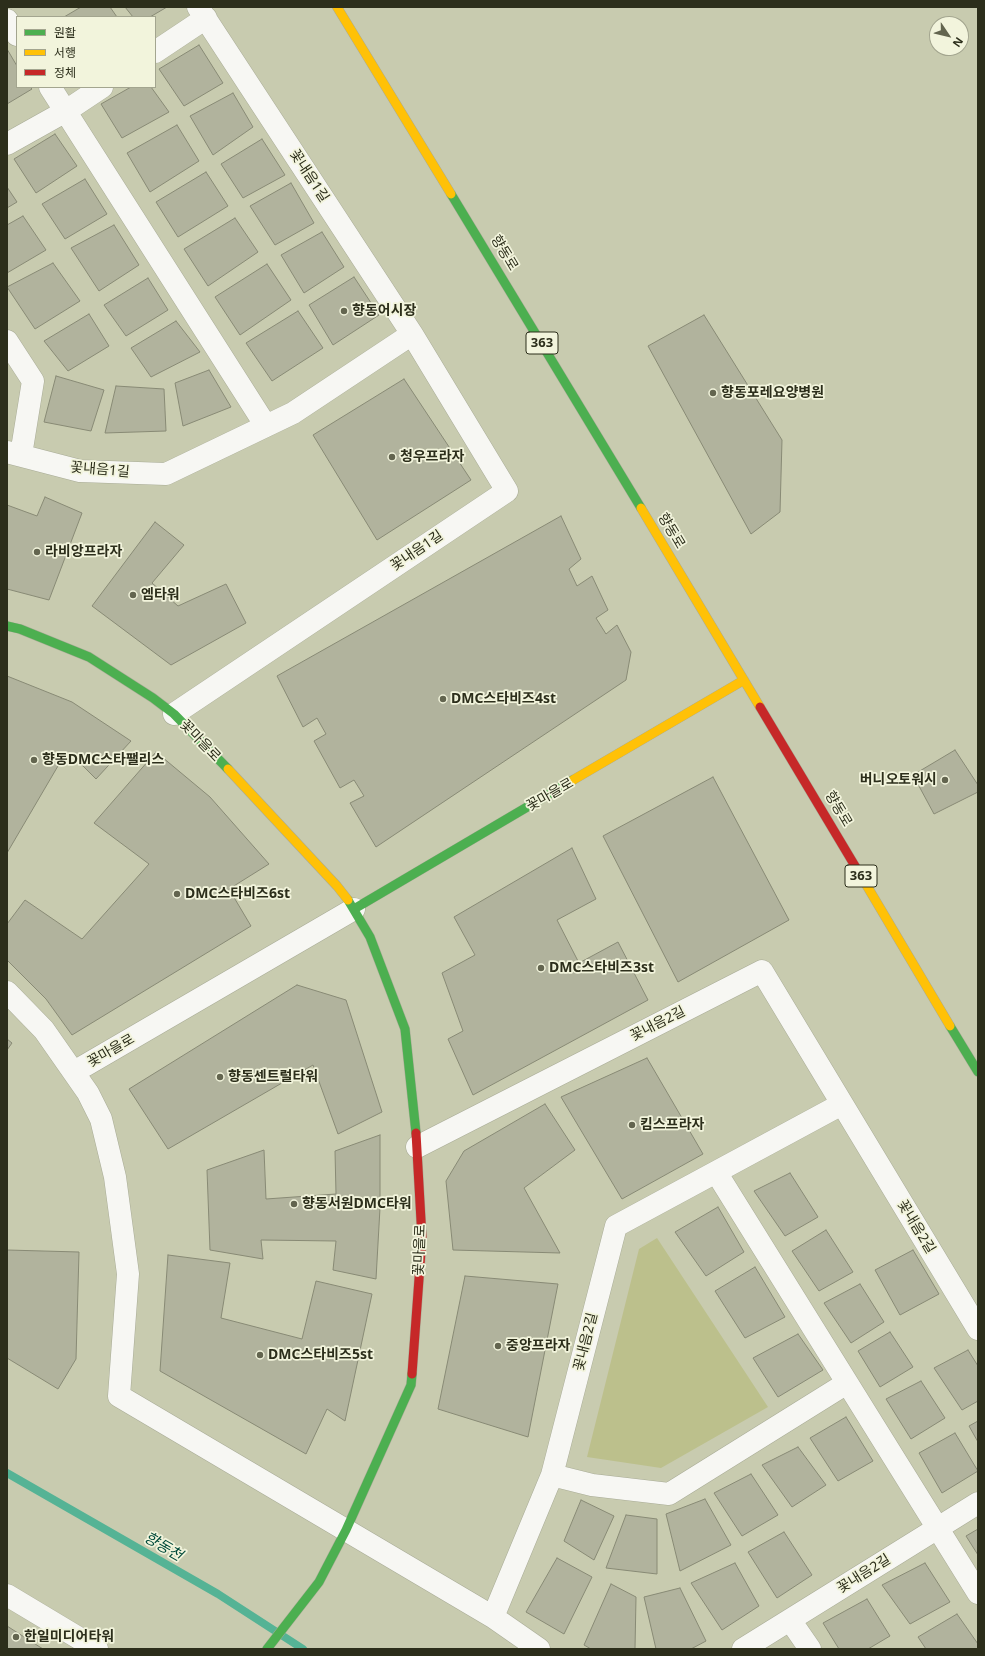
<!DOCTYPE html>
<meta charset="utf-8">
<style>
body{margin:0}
#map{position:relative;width:985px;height:1656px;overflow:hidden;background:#c8cbaf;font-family:"Noto Sans","Noto Sans KR",sans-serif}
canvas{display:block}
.frame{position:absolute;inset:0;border:8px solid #2c2e1b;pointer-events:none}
.legend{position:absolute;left:16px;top:16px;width:140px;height:72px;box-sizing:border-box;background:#f2f4dc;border:1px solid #a3a58f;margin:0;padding:5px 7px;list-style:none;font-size:12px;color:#2c2e1b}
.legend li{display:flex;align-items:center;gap:8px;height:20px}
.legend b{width:20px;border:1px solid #a3a58f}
.north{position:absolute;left:929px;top:16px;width:40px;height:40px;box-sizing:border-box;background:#f2f4dc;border:1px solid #a3a58f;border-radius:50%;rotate:125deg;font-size:11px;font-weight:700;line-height:16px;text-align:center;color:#2c2e1b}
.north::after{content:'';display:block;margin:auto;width:14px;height:18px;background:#63654f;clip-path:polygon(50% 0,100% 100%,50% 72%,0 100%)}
</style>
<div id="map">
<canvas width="985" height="1656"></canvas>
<div class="frame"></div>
<ul class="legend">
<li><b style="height:5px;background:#4caf50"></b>원활</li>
<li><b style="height:5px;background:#ffc107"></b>서행</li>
<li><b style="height:5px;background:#c62828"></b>정체</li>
</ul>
<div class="north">N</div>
</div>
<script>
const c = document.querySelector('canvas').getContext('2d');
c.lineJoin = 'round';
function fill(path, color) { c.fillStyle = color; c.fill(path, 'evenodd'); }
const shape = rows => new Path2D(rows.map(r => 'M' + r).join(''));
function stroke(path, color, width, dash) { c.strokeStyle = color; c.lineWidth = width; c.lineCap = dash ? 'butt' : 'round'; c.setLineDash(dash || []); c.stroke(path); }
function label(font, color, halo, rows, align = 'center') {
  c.font = font + ' "Noto Sans","Noto Sans KR",sans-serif'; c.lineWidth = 3.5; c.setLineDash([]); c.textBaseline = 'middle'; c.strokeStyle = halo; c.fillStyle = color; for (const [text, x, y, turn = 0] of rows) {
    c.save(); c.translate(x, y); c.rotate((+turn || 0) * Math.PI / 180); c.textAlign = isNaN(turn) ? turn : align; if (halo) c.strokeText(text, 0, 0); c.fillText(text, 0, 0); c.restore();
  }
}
const green = shape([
 [657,1238,768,1407,661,1468,587,1457,639,1249]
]);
const stream = shape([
 [7,1473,218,1594,303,1649]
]);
const building = shape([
 [81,7,110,7,117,17,64,17,81,7],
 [125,7,167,7,150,17,133,17,125,7],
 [199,45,223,83,184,106,159,69,199,45],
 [7,49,17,66,17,87,30,87,32,89,7,104,7,49],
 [131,87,151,87,169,112,122,138,101,104,131,87],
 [233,93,253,127,213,155,190,116,233,93],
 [177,125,199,161,150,192,127,153,177,125],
 [55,134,77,166,36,193,14,159,55,134],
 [262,139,285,175,243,198,221,164,262,139],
 [206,172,228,206,178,237,156,202,206,172],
 [85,179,107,214,65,239,42,204,85,179],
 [291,183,314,223,275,245,250,206,291,183],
 [7,187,17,202,7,208,7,187],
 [23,216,46,250,7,273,7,225,23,216],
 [235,218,258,252,208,286,184,249,235,218],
 [114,225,139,265,99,291,71,248,114,225],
 [322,232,344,267,304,293,281,255,322,232],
 [53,263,80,301,35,329,7,287,53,263],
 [267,264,291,300,240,335,215,297,267,264],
 [354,277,379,315,333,345,309,305,354,277],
 [148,278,168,310,126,336,104,305,148,278],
 [298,311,323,348,272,381,246,343,298,311],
 [89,314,109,346,68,371,44,341,89,314],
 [704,315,782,440,780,512,751,534,648,346,704,315],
 [176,321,200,352,151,377,131,348,176,321],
 [209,370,231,407,183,426,175,383,209,370],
 [56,376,104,390,91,431,44,422,56,376],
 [404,379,471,480,377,540,313,435,404,379],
 [116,386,164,389,166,431,105,433,116,386],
 [45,497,82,513,49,600,7,589,7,505,37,516,45,497],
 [561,516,581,559,569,569,577,586,592,576,608,610,596,618,606,634,617,625,631,652,626,680,376,847,350,803,364,796,354,780,340,788,314,741,326,734,317,718,303,727,277,676,561,516],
 [155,522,184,545,152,583,178,606,226,584,246,623,171,665,92,606,155,522],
 [7,676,72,702,131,741,96,779,83,766,65,754,7,853,7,676],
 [955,750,978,785,978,792,934,814,913,775,955,750],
 [156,752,210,797,269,864,229,889,251,926,72,1035,46,999,7,960,7,924,25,900,82,939,149,864,94,823,156,752],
 [713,777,789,920,678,982,603,836,713,777],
 [572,848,596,899,557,920,579,963,618,942,648,1000,473,1095,448,1039,463,1031,442,973,475,955,454,917,572,848],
 [297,985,346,1000,382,1112,338,1134,313,1065,168,1149,129,1089,297,985],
 [7,1039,12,1043,7,1050,7,1039],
 [647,1058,703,1154,622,1199,561,1097,647,1058],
 [545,1104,575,1150,524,1188,560,1253,453,1250,446,1181,464,1151,545,1104],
 [380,1135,380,1208,376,1279,333,1270,336,1241,261,1240,263,1259,210,1250,207,1170,264,1150,266,1199,336,1194,335,1151,380,1135],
 [790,1173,818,1217,785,1236,754,1191,790,1173],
 [718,1207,744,1252,706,1276,675,1232,718,1207],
 [826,1230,853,1272,819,1291,792,1251,826,1230],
 [7,1250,79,1252,76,1359,58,1389,7,1358,7,1250],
 [913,1250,939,1294,900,1315,875,1270,913,1250],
 [168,1255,230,1263,221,1318,302,1339,316,1281,372,1294,345,1421,327,1409,306,1454,160,1371,168,1255],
 [755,1267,785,1317,745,1338,715,1291,755,1267],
 [465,1276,558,1284,528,1437,438,1409,465,1276],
 [860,1284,884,1322,851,1343,824,1303,860,1284],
 [890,1332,913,1367,880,1387,858,1351,890,1332],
 [798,1334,823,1370,778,1397,753,1358,798,1334],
 [968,1350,978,1366,978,1401,962,1410,934,1368,968,1350],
 [921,1381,945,1418,911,1439,886,1399,921,1381],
 [846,1417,873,1461,838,1481,810,1438,846,1417],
 [978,1421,978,1442,969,1426,978,1421],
 [955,1433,978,1471,942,1493,919,1453,955,1433],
 [798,1447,826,1485,792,1507,762,1465,798,1447],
 [751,1474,778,1515,742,1536,714,1493,751,1474],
 [705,1499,731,1545,680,1571,666,1514,705,1499],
 [581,1500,614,1516,594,1560,564,1541,581,1500],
 [626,1515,657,1519,657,1574,606,1568,626,1515],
 [978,1529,978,1555,966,1536,978,1529],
 [784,1532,812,1575,777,1598,748,1552,784,1532],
 [557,1558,592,1577,564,1634,526,1612,557,1558],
 [735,1563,759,1606,722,1630,691,1583,735,1563],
 [925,1563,950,1602,910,1624,882,1585,925,1563],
 [611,1584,636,1597,635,1649,591,1649,584,1645,611,1584],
 [680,1588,706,1641,691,1649,656,1649,644,1597,680,1588],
 [867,1599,890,1636,868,1649,839,1649,823,1623,867,1599],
 [957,1614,978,1644,978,1649,926,1649,918,1637,957,1614],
 [7,1626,43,1649,7,1649,7,1626]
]);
const street = shape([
 [7,20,17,35],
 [155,52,206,18],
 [50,87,266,426],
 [7,144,66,111,102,87],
 [7,341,33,381,21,455],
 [7,452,80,471,166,474,293,413,412,334],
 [174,714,507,491,412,334,198,7],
 [7,992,44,1030,88,1093,101,1119,115,1177,128,1274,119,1396,493,1617,539,1649],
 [74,1072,354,909],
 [417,1147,762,971,978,1329],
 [716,1172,978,1593],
 [552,1475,592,1485,669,1494,847,1383],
 [7,1595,97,1649],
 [493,1617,552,1475,616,1226,842,1104],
 [790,1620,810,1649],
 [743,1649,978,1503]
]);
const fast = shape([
 [451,194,641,508],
 [7,626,20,629,89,657,153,698,174,714,228,769],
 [348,900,370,937,405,1029,416,1133],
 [354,909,573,780],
 [950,1026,978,1072],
 [267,1649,319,1582,346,1530,411,1385,412,1374]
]);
const slow = shape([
 [337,7,451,194],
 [641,508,760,707],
 [228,769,337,886,348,900],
 [573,780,744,680],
 [864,881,950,1026]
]);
const jam = shape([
 [760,707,864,881],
 [412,1374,422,1238,416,1133]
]);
const markers = [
 [344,311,4,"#63654f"],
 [713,393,4,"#63654f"],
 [392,457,4,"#63654f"],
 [37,552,4,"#63654f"],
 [133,595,4,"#63654f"],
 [443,699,4,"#63654f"],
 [34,760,4,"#63654f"],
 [945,780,4,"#63654f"],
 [177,894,4,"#63654f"],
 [541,968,4,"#63654f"],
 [220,1077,4,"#63654f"],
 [632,1125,4,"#63654f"],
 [294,1204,4,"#63654f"],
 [498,1346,4,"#63654f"],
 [260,1355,4,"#63654f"],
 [16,1637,4,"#63654f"]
];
const shields = [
 [542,343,32],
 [861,876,32]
];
const shieldNames = [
 ["363",542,343],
 ["363",861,876]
];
const streetNames = [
 ["꽃내음1길",309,176,57],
 ["향동로",504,253,59],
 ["꽃내음1길",100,470,5],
 ["향동로",671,531,59],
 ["꽃내음1길",417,551,-34],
 ["꽃마을로",200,741,46],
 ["꽃마을로",550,795,-30],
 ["향동로",838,809,59],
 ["꽃내음2길",658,1024,-27],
 ["꽃마을로",111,1051,-30],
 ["꽃내음2길",916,1227,59],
 ["꽃마을로",420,1250,-88],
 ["꽃내음2길",586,1342,-76],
 ["꽃내음2길",864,1574,-32]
];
const poiNames = [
 ["향동어시장",352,311],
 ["향동포레요양병원",721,393],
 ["청우프라자",400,457],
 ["라비앙프라자",45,552],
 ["엠타워",141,595],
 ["DMC스타비즈4st",451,699],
 ["향동DMC스타팰리스",42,760],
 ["버니오토워시",937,780,"right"],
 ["DMC스타비즈6st",185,894],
 ["DMC스타비즈3st",549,968],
 ["향동센트럴타워",228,1077],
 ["킴스프라자",640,1125],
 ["향동서원DMC타워",302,1204],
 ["중앙프라자",506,1346],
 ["DMC스타비즈5st",268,1355],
 ["한일미디어타워",24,1637]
];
const waterNames = [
 ["향동천",163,1547,30]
];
fill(green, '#bcc08c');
stroke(stream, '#55b395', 8);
fill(building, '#b1b39d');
stroke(building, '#888a75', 1);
stroke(street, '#a8ab96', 23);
stroke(fast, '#a8ab96', 10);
stroke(slow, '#a8ab96', 10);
stroke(jam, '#a8ab96', 10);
stroke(street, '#f7f7f3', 22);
stroke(fast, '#4caf50', 9);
stroke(slow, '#ffc107', 9);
stroke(jam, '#c62828', 9);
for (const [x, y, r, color] of markers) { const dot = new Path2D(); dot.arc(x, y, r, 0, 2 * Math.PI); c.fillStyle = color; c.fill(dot); stroke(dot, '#f2f4dc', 1.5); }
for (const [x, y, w] of shields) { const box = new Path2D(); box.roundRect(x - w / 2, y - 11, w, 22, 3); c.fillStyle = '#f2f4dc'; c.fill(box); stroke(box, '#2c2e1b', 1); }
label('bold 13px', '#2c2e1b', null, shieldNames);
label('14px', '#2c2e1b', '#f2f4dc', streetNames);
label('bold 14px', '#2c2e1b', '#f2f4dc', poiNames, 'left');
label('italic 15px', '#004a3a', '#f2f4dc', waterNames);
</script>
